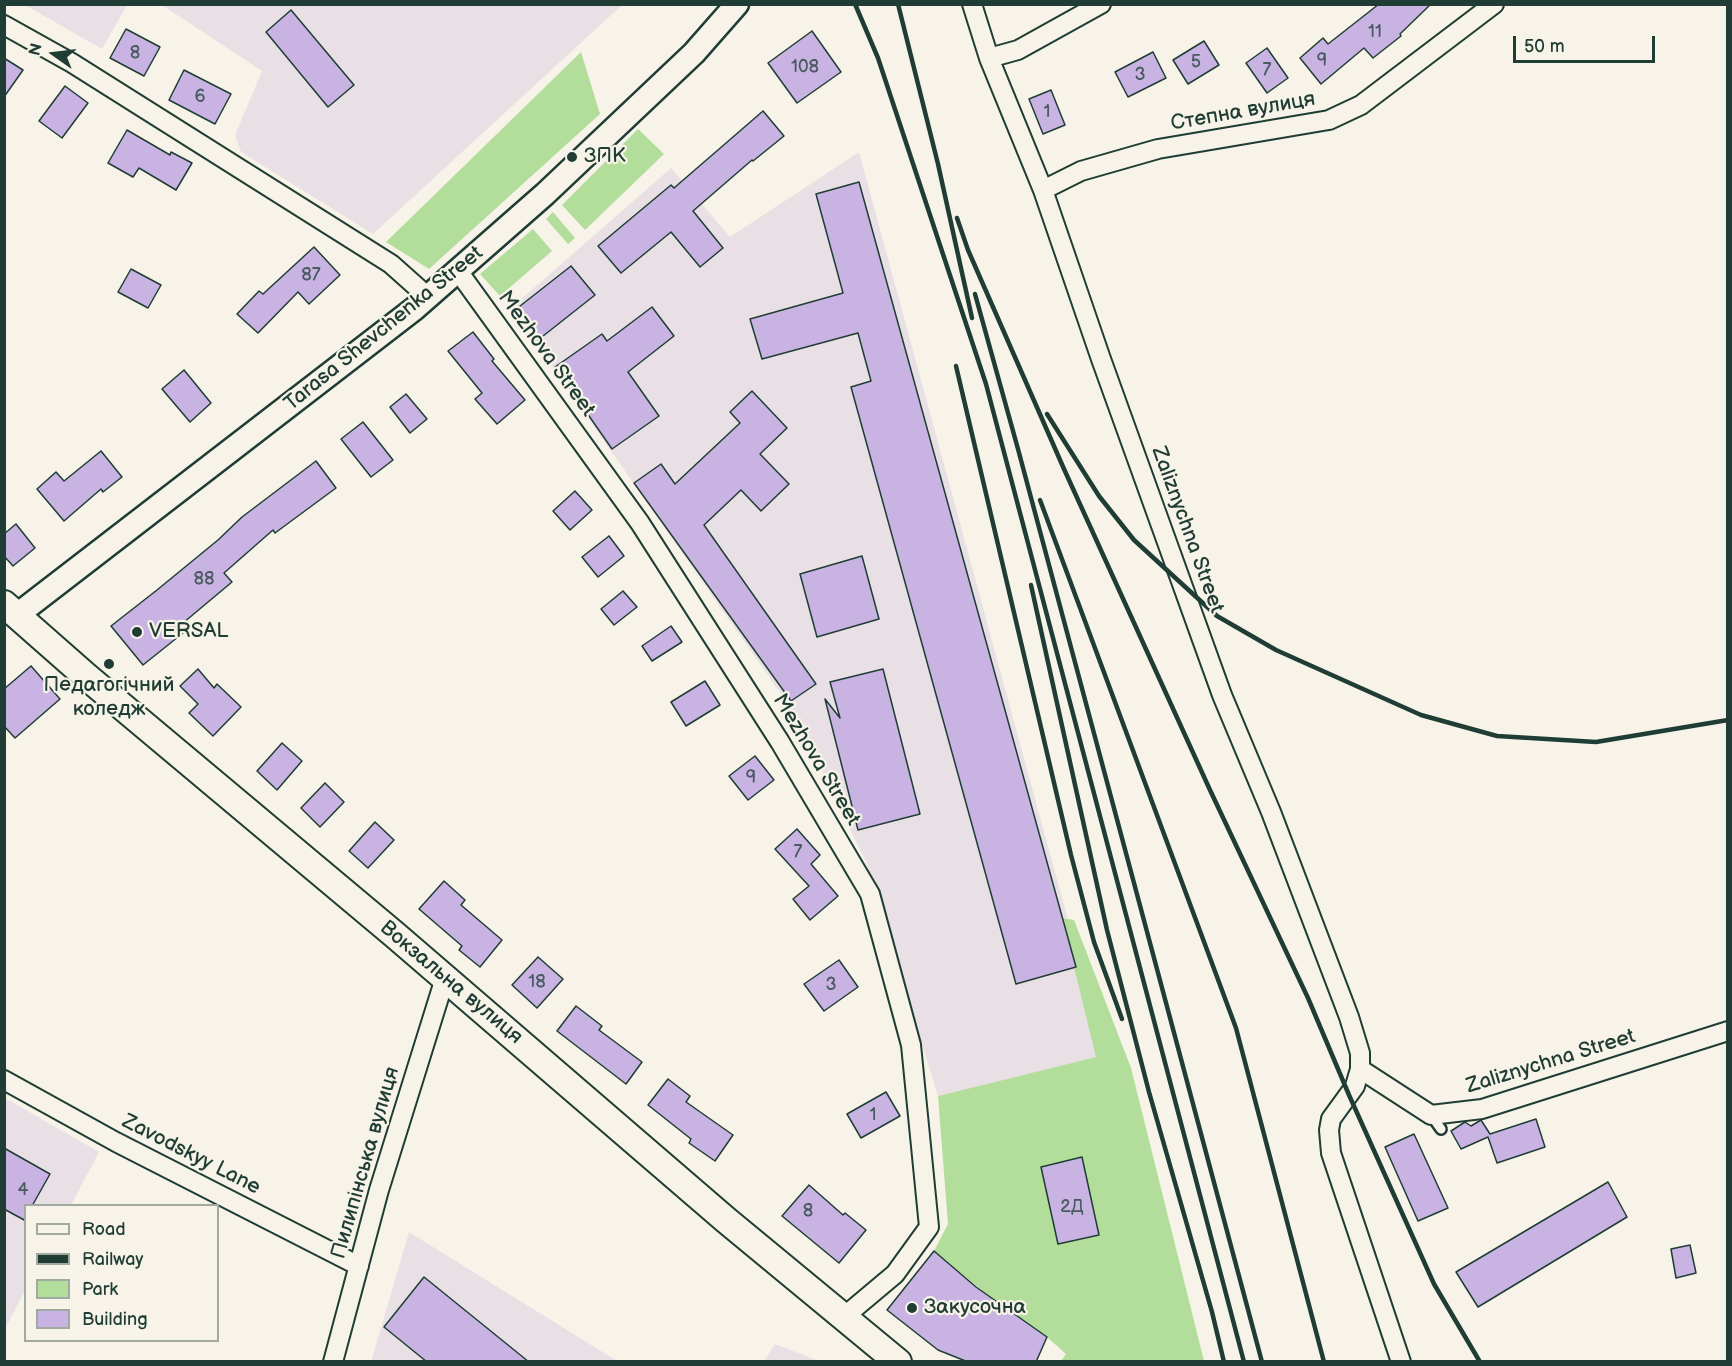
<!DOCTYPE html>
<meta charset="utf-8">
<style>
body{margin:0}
#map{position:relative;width:1732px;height:1366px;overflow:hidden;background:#f7f3e8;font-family:"Balsamiq Sans",sans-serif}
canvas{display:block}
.frame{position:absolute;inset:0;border:6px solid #1f3d34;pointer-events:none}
.legend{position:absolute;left:24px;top:1204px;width:195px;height:138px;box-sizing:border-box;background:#f7f3e8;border:2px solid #a1aaa0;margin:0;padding:8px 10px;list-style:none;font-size:18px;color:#1f3d34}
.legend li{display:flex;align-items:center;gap:12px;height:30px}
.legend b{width:30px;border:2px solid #a1aaa0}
.north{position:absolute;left:24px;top:24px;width:60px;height:60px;-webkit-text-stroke:4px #f7f3e8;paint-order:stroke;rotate:284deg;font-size:16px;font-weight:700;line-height:24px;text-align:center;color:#1f3d34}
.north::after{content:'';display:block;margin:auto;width:21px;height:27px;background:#1f3d34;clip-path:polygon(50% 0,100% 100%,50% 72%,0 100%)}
.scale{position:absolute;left:1513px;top:36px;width:142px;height:27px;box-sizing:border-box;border:3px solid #1f3d34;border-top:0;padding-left:8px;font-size:18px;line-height:21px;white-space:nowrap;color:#1f3d34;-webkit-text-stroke:4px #f7f3e8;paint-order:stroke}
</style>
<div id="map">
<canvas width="1732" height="1366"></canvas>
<div class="frame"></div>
<ul class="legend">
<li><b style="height:8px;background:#f7f3e8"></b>Road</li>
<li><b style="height:8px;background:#1f3d34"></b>Railway</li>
<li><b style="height:16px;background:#b2dd9a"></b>Park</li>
<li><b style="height:16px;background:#c8b3e3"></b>Building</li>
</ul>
<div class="north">N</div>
<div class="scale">50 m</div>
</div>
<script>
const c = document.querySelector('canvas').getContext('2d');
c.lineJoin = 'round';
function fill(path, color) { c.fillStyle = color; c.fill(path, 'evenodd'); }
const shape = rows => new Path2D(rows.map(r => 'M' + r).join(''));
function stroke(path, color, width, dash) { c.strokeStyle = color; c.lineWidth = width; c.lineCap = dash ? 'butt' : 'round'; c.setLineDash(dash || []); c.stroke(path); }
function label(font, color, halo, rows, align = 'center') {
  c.font = font + ' "Balsamiq Sans",sans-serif'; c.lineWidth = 4.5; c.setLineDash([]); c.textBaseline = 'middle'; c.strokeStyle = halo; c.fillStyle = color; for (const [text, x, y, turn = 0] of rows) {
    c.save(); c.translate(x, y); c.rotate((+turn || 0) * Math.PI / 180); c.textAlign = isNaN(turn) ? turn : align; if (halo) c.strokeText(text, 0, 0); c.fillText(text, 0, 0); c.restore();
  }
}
const built = shape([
 [25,5,127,5,102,49],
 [162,5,622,5,373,234,241,152,235,135,262,71],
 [859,152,1068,920,1097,1057,938,1096,866,862,790,707,511,308,671,168,730,237],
 [5,1098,99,1152,71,1205,26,1206,25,1290,5,1329],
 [409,1232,617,1361,371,1362],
 [775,1344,819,1361,764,1361]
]);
const green = shape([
 [581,52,600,114,429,269,386,242],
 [638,129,664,154,585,230,562,205],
 [553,212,575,238,568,244,546,219],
 [533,229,552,251,500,296,480,274],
 [1062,918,1074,920,1131,1068,1204,1361,1061,1361,1066,1354,1047,1337,985,1293,934,1251,948,1224,938,1096,1096,1057]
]);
const building = shape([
 [1379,4,1431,4,1400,34,1401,36,1373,58,1364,48,1321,84,1300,58,1323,38,1328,44,1379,4],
 [291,10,354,85,328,107,266,32,291,10],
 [126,29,160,47,144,76,110,58,126,29],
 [812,31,841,72,797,103,768,63,812,31],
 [1204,41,1219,65,1188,84,1173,60,1204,41],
 [1267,48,1288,78,1267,93,1246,63,1267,48],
 [1153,52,1166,78,1128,97,1115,72,1153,52],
 [4,58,23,70,4,97,4,58],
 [184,70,231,94,215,124,169,100,184,70],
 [65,86,88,103,62,138,39,121,65,86],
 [1051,90,1065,125,1043,134,1029,99,1051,90],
 [763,111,784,136,753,161,752,160,693,211,723,248,700,267,671,232,621,273,598,246,671,185,674,188,763,111],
 [127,130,170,155,171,152,192,163,176,190,139,168,133,177,108,163,127,130],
 [859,182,1076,967,1016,984,851,387,871,381,858,333,762,359,750,319,843,293,816,194,859,182],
 [314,247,340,275,309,304,298,292,258,333,237,314,259,291,263,294,314,247],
 [571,266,595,295,538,340,515,310,571,266],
 [131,269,161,285,148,308,118,292,131,269],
 [652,307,674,336,628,372,659,416,612,449,555,367,602,334,607,341,652,307],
 [473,332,494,359,492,361,525,400,497,424,475,399,482,393,448,351,473,332],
 [184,370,211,403,190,422,162,389,184,370],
 [752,391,787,428,760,454,789,484,761,511,741,490,704,525,816,684,791,701,634,483,661,464,675,484,740,423,730,412,752,391],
 [406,394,427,419,410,433,390,407,406,394],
 [363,422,393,460,371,477,341,439,363,422],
 [101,451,122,477,103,492,101,489,64,521,37,489,56,472,64,481,101,451],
 [316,461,336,488,275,533,273,530,224,573,232,582,183,623,188,629,143,665,111,626,157,590,218,540,242,517,316,461],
 [575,491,592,510,570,530,553,511,575,491],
 [16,524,35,548,13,566,4,556,4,534,16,524],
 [609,536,624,556,598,577,582,557,609,536],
 [862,556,879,619,817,637,800,574,862,556],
 [623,591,637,607,614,625,601,609,623,591],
 [671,626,682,642,652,661,642,646,671,626],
 [31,666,60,699,15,738,4,726,4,689,31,666],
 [198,669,214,688,217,684,241,707,213,736,189,713,198,704,180,686,198,669],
 [883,669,920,814,858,830,825,699,840,718,830,682,883,669],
 [705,681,720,705,686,726,671,702,705,681],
 [282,743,302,761,277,790,257,771,282,743],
 [755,756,774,780,748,800,729,776,755,756],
 [325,783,344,802,320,827,301,808,325,783],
 [375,822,394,840,368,868,349,851,375,822],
 [797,829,820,855,811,864,838,896,810,920,793,899,809,886,775,849,797,829],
 [444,881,465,900,461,905,502,940,480,967,459,950,462,946,419,909,444,881],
 [538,957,563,979,537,1008,512,985,538,957],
 [839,960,858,987,824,1011,804,984,839,960],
 [576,1006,602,1026,599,1030,642,1062,626,1084,557,1031,576,1006],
 [668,1079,690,1096,686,1102,733,1135,715,1161,689,1143,691,1139,648,1105,668,1079],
 [886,1092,900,1116,861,1138,847,1114,886,1092],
 [1536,1119,1545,1147,1497,1163,1488,1137,1461,1149,1451,1131,1465,1122,1471,1126,1481,1120,1490,1134,1536,1119],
 [1414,1134,1448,1208,1418,1221,1385,1147,1414,1134],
 [4,1148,50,1174,32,1206,26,1206,26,1221,4,1209,4,1148],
 [1082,1157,1099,1235,1058,1244,1041,1167,1082,1157],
 [1608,1182,1627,1217,1478,1307,1456,1272,1608,1182],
 [809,1185,843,1215,845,1213,866,1230,839,1263,782,1216,809,1185],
 [1690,1245,1696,1273,1676,1278,1671,1249,1690,1245],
 [934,1251,976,1287,1047,1337,1036,1362,968,1362,938,1350,887,1310,934,1251],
 [424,1277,529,1362,427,1362,384,1327,424,1277]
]);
const service = shape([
 [1431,1115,1441,1129]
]);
const minor = shape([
 [972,4,989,58,1043,190,1101,359,1222,695,1271,812,1349,1017,1360,1053,1360,1069,1355,1086,1331,1119,1329,1130,1331,1153,1401,1362],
 [4,25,72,63,391,264,428,297],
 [989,58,1018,50,1101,4],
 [1043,190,1081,171,1158,149,1329,120,1361,105,1494,4],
 [458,271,640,523,780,742,870,894,911,1045,929,1227,895,1274,845,1316],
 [1360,1069,1431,1115,1482,1109,1728,1031],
 [4,1080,116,1142,359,1266],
 [333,1362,379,1190,445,978]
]);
const tertiary = shape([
 [17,615,414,309,545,194,694,53,737,4]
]);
const secondary = shape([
 [4,604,87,677,395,935,726,1220,898,1362]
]);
const rail = shape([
 [855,4,878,58,986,384,1244,1362],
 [898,4,938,164,972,318],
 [957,218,968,250,1064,469,1210,790,1308,998,1349,1095,1434,1284,1480,1362],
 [975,294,1018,449,1262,1362],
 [956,366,1071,855,1094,942,1122,1019],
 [1047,414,1099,496,1134,540,1217,616,1276,650,1421,715,1497,736,1596,742,1728,720],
 [1040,500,1236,1028,1324,1362],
 [1031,585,1107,930,1149,1092,1212,1312,1224,1362]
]);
const markers = [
 [572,157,6,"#1f3d34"],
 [137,632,6,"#1f3d34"],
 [109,664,6,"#1f3d34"],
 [912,1308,6,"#1f3d34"]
];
const numberNames = [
 ["11",1375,32],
 ["8",135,53],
 ["9",1322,61],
 ["5",1196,62],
 ["108",805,67],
 ["7",1267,70],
 ["3",1140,75],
 ["6",200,97],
 ["1",1047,112],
 ["87",311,275],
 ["88",204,579],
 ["9",751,778],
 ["7",798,852],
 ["18",537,982],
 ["3",831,985],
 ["1",873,1115],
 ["4",23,1190],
 ["2Д",1072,1207],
 ["8",808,1211]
];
const streetNames = [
 ["Степна вулиця",1243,112,-10],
 ["Tarasa Shevchenka Street",384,329,-39],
 ["Mezhova Street",546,354,54],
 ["Zaliznychna Street",1187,530,70],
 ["Mezhova Street",816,760,59],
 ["Вокзальна вулиця",451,983,40],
 ["Zaliznychna Street",1551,1062,-17],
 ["Zavodskyy Lane",191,1155,27],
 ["Пилипінська вулиця",366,1163,-74]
];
const poiNames = [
 ["ЗПК",584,157],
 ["VERSAL",149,632],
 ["Педагогічний",109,686,"center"],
 ["коледж",109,710,"center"],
 ["Закусочна",924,1308]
];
fill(built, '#e9e0e6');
fill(green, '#b2dd9a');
fill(building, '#c8b3e3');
stroke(building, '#1f3d34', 1.5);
stroke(service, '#1f3d34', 14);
stroke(minor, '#1f3d34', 22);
stroke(tertiary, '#1f3d34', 27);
stroke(secondary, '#1f3d34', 30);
stroke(service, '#f7f3e8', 9);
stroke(minor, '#f7f3e8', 18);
stroke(tertiary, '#f7f3e8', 22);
stroke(secondary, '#f7f3e8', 26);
stroke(rail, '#1f3d34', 4.5);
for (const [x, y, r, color] of markers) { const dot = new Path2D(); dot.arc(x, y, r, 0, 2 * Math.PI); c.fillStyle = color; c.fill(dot); stroke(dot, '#f7f3e8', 2); }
label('18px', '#495a60', null, numberNames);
label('21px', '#1f3d34', '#f7f3e8', streetNames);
label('21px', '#1f3d34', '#f7f3e8', poiNames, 'left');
</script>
